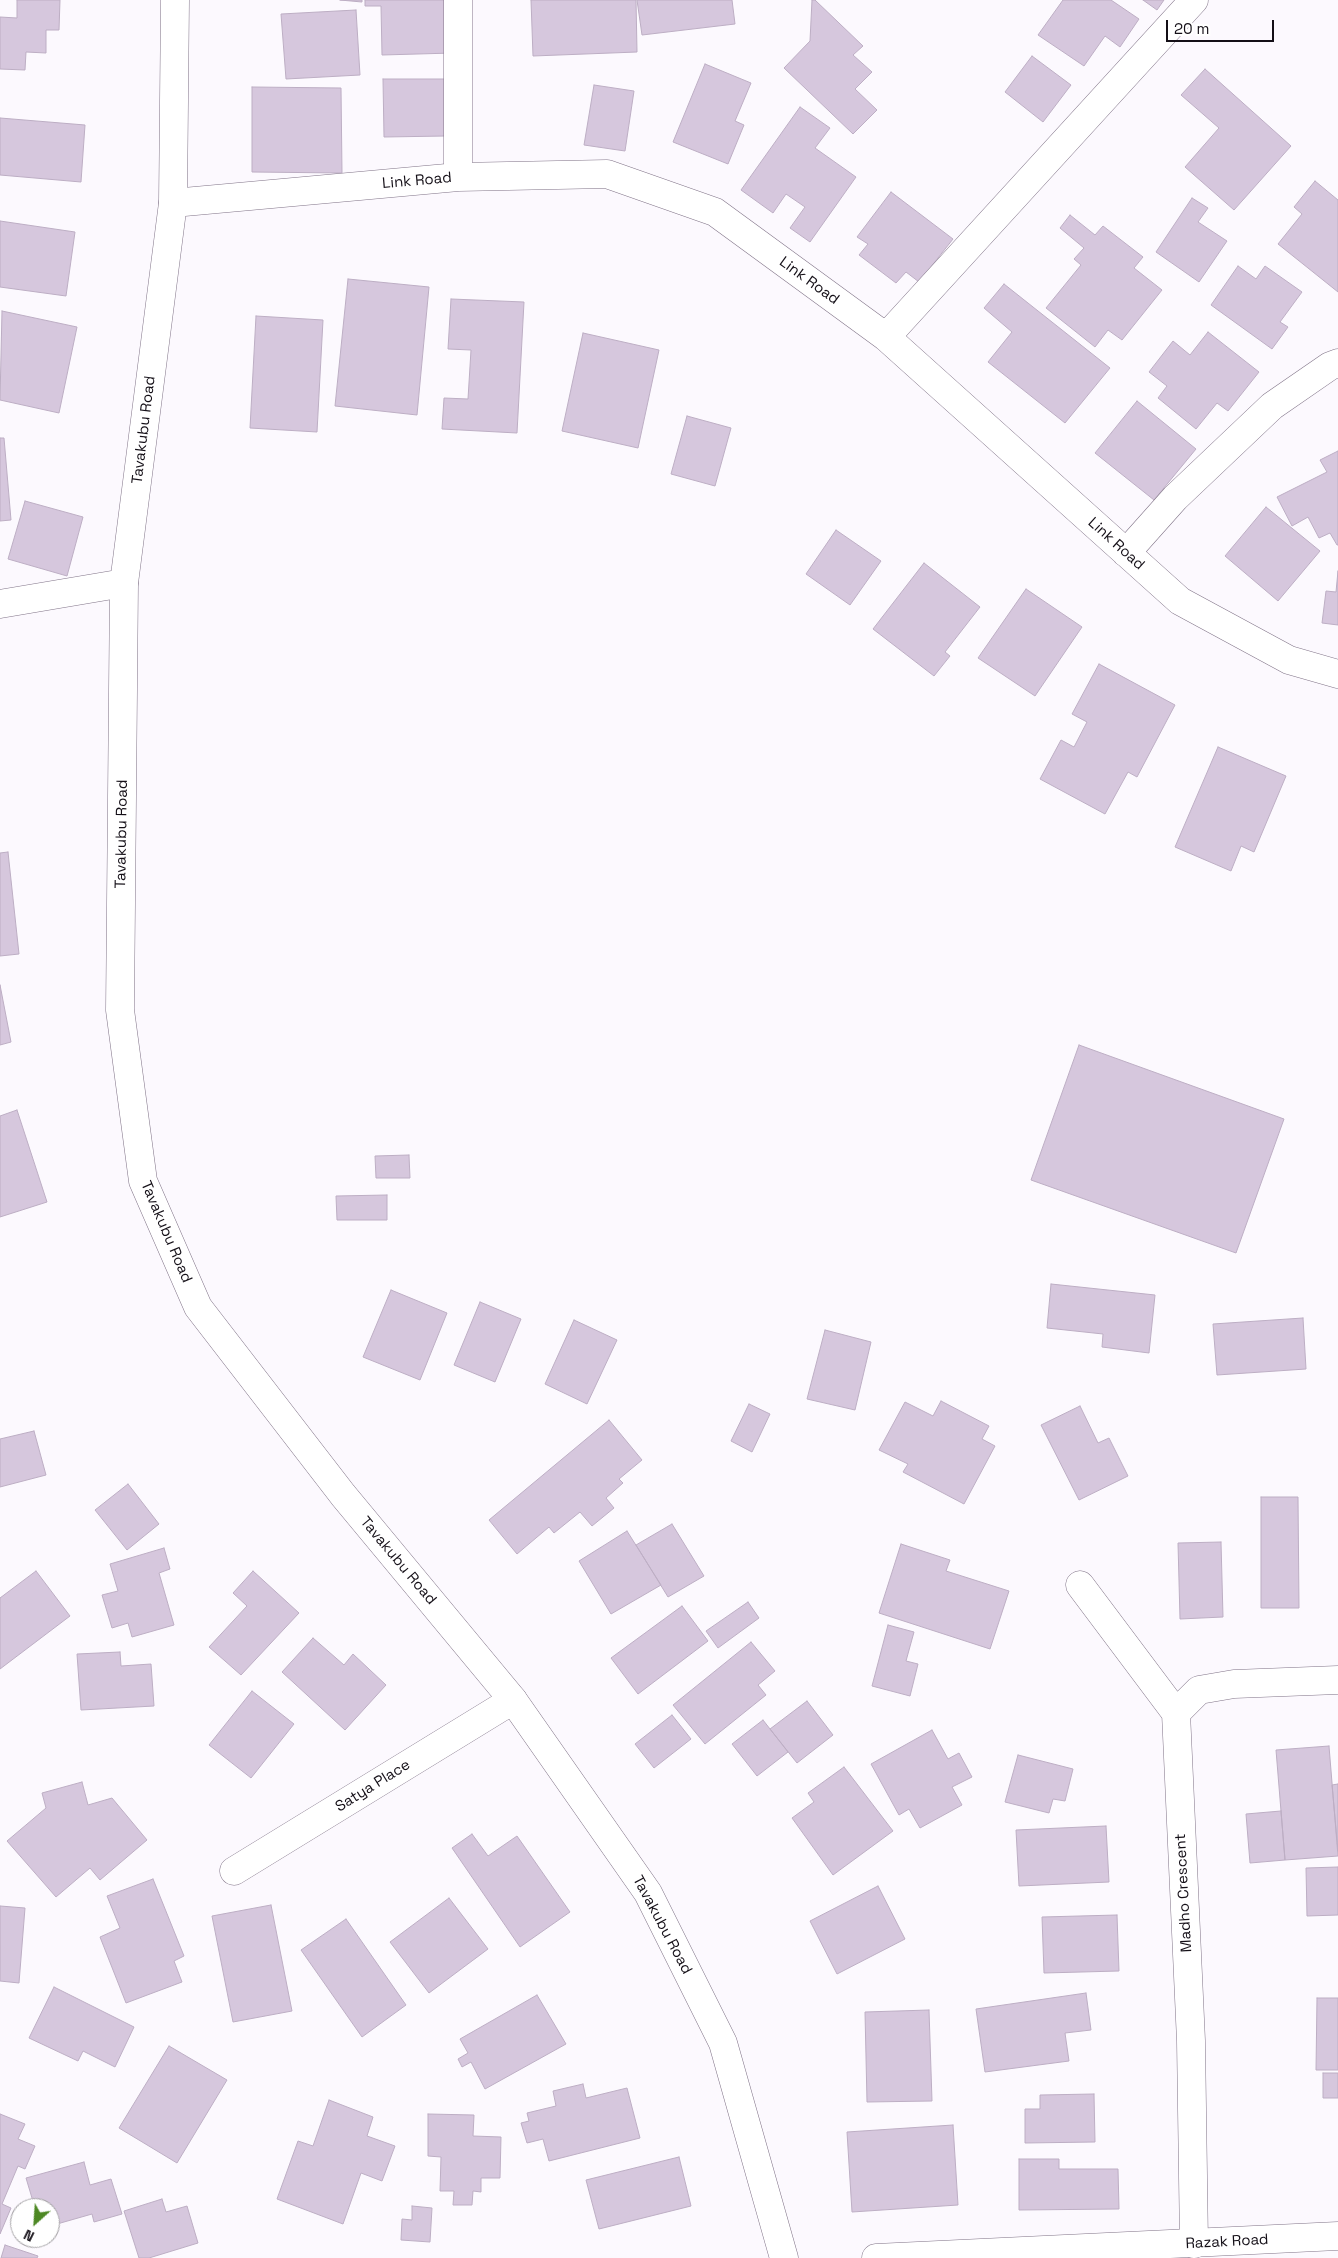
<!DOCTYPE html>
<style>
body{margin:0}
#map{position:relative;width:1338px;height:2258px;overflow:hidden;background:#fcf9fe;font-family:"Space Grotesk",sans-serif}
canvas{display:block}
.north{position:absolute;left:10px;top:2198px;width:50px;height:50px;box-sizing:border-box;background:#fff;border:1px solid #a19fa2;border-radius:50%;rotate:206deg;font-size:14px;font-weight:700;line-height:20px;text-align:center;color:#140f17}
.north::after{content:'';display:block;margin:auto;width:18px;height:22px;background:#4d8824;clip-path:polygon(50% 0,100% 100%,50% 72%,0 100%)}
.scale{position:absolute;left:1166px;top:20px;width:108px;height:22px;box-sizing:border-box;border:2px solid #140f17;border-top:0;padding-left:6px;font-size:15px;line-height:18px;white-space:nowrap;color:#140f17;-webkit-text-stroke:4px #fff;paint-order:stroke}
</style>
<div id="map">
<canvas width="1338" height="2258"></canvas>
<div class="north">N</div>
<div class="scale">20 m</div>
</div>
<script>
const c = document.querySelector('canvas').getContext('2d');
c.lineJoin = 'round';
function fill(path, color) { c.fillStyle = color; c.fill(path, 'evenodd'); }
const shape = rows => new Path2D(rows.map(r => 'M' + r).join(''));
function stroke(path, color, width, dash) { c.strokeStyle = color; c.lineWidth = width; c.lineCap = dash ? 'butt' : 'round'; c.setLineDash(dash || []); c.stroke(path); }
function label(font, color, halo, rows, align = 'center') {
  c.font = font + ' "Space Grotesk",sans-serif'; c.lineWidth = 5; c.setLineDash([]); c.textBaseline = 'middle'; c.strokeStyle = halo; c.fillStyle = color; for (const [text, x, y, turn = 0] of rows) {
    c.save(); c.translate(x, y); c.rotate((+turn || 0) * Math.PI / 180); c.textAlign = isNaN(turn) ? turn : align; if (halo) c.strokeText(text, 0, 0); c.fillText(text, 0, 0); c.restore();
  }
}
const building = shape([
 [17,0,60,0,59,30,46,30,46,53,26,52,25,70,0,69,0,17,17,18,17,0],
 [340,0,362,0,362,2,340,0],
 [365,0,452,0,453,53,382,55,381,6,365,6,365,0],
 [531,0,636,0,637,52,533,56,531,0],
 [637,0,732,0,735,24,642,35,637,0],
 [812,0,815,0,863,46,853,55,872,72,855,89,877,110,853,134,784,68,810,41,812,0],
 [1063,0,1111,0,1139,19,1120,47,1105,36,1084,66,1038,35,1063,0],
 [1143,0,1164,0,1157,10,1143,0],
 [356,10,360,75,286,79,281,14,356,10],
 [1032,56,1071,85,1043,122,1005,92,1032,56],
 [705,64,751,83,735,121,744,125,728,164,673,142,705,64],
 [1205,69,1291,146,1234,210,1185,167,1219,128,1181,95,1205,69],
 [383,79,446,79,446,136,384,137,383,79],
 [594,85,634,91,625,151,584,145,594,85],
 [252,87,341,88,342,173,252,172,252,87],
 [800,107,830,128,815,148,856,177,810,242,790,228,805,207,786,194,773,213,741,190,800,107],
 [0,118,85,125,81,182,0,175,0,118],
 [1315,181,1338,200,1338,292,1278,244,1302,214,1294,207,1315,181],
 [891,192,953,239,919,282,906,272,896,283,859,255,868,244,857,237,891,192],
 [1192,198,1208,208,1198,222,1227,241,1199,282,1156,252,1192,198],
 [1070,215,1095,235,1103,226,1143,257,1134,268,1162,290,1122,340,1108,330,1095,347,1046,308,1081,265,1074,259,1084,248,1060,228,1070,215],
 [0,221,75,232,66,296,0,287,0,221],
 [1238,266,1256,279,1265,266,1302,292,1280,322,1288,327,1272,349,1211,305,1238,266],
 [348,279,429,287,417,415,335,406,348,279],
 [1004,284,1110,368,1065,423,988,362,1012,332,984,308,1004,284],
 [451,299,524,302,517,433,442,429,444,398,468,399,471,350,448,349,451,299],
 [2,311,77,327,59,413,0,400,2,311],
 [256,316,323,320,317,432,250,428,256,316],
 [1208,332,1259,372,1228,411,1217,403,1196,429,1158,398,1167,386,1149,372,1173,341,1190,355,1208,332],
 [583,333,659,350,638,448,562,431,583,333],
 [1137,401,1196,449,1154,500,1095,453,1137,401],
 [687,416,731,428,715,486,671,474,687,416],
 [0,438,4,438,11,520,0,521,0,438],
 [1338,451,1338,545,1337,545,1330,533,1319,538,1308,517,1292,526,1277,497,1327,472,1320,460,1338,451],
 [25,501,83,517,67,576,8,559,25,501],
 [1266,507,1320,551,1278,601,1225,556,1266,507],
 [836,530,881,561,850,605,806,574,836,530],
 [924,563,980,607,945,652,950,656,934,676,873,629,924,563],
 [1338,571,1338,625,1322,623,1326,591,1336,592,1338,571],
 [1026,589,1082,627,1035,696,978,658,1026,589],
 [1099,664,1175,705,1137,777,1128,772,1105,814,1040,779,1061,740,1074,747,1087,722,1072,714,1099,664],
 [1218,747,1286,776,1254,852,1241,846,1231,871,1175,847,1218,747],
 [8,852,19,954,0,956,0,853,8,852],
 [0,985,11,1042,0,1045,0,985],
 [1079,1045,1284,1119,1236,1253,1031,1180,1079,1045],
 [17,1110,47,1202,0,1217,0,1116,17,1110],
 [409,1155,410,1178,376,1178,375,1156,409,1155],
 [387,1195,387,1220,337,1220,336,1196,387,1195],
 [1051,1284,1155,1295,1149,1353,1102,1347,1103,1334,1047,1328,1051,1284],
 [391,1290,447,1313,420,1380,363,1357,391,1290],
 [480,1302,521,1319,495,1382,454,1365,480,1302],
 [1303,1318,1306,1369,1217,1375,1213,1324,1303,1318],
 [574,1320,617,1340,587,1404,545,1384,574,1320],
 [825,1330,871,1342,855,1410,807,1399,825,1330],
 [941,1401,989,1426,982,1439,995,1446,964,1504,903,1472,908,1464,879,1450,905,1402,933,1416,941,1401],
 [749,1404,770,1414,752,1452,731,1441,749,1404],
 [1080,1406,1098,1443,1109,1438,1128,1476,1079,1500,1041,1425,1080,1406],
 [609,1420,642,1460,619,1479,623,1483,606,1498,614,1508,592,1526,580,1512,554,1533,549,1527,517,1554,489,1520,609,1420],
 [34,1431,46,1475,0,1487,0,1439,34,1431],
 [128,1484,159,1524,127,1550,95,1510,128,1484],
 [1261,1497,1298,1497,1299,1608,1261,1608,1261,1497],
 [672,1524,704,1576,668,1597,636,1545,672,1524],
 [627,1531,661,1585,611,1614,579,1561,627,1531],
 [1221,1542,1223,1617,1180,1619,1178,1543,1221,1542],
 [901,1544,950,1560,946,1571,1009,1591,990,1649,879,1613,901,1544],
 [164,1548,170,1569,159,1573,174,1625,132,1637,128,1623,112,1628,102,1595,118,1591,110,1564,164,1548],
 [36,1571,70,1616,0,1669,0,1598,36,1571],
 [253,1571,299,1613,241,1675,209,1647,247,1606,233,1593,253,1571],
 [748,1602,759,1618,718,1648,706,1631,748,1602],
 [682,1606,708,1641,638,1694,611,1658,682,1606],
 [888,1625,914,1632,906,1661,918,1664,910,1696,872,1686,888,1625],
 [313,1638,344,1665,353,1654,386,1685,345,1730,282,1672,313,1638],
 [751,1642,775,1671,758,1685,766,1695,705,1744,673,1705,751,1642],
 [120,1652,121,1666,151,1664,154,1706,81,1710,77,1654,120,1652],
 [252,1691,294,1724,251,1778,209,1745,252,1691],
 [807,1701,833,1735,797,1763,770,1729,807,1701],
 [672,1715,691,1739,654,1768,635,1744,672,1715],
 [763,1720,788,1752,757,1776,732,1744,763,1720],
 [932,1730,948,1759,959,1753,972,1777,952,1787,962,1805,920,1828,909,1809,899,1815,871,1764,932,1730],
 [1329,1746,1338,1856,1285,1860,1276,1750,1329,1746],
 [1018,1755,1073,1769,1065,1801,1053,1799,1049,1813,1005,1802,1018,1755],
 [844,1767,893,1831,833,1875,792,1818,814,1802,808,1793,844,1767],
 [82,1782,88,1805,112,1798,147,1840,100,1880,90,1868,56,1897,7,1841,46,1808,42,1793,82,1782],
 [1338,1784,1338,1851,1332,1785,1338,1784],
 [1281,1811,1285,1860,1250,1863,1246,1814,1281,1811],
 [1106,1826,1109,1882,1019,1886,1016,1830,1106,1826],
 [472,1834,488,1856,517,1836,570,1912,520,1947,452,1848,472,1834],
 [1338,1867,1338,1915,1307,1916,1306,1868,1338,1867],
 [153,1879,184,1956,174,1961,182,1982,126,2003,100,1937,120,1928,107,1896,153,1879],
 [878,1886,905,1939,837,1974,810,1921,878,1886],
 [449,1898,488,1949,429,1993,390,1942,449,1898],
 [271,1905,292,2011,233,2022,212,1916,271,1905],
 [0,1906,25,1908,19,1983,0,1981,0,1906],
 [1117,1915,1119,1971,1044,1973,1042,1917,1117,1915],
 [346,1919,406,2005,362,2037,301,1950,346,1919],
 [54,1987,134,2027,115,2067,83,2051,78,2061,29,2038,54,1987],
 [1086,1993,1091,2030,1065,2033,1069,2061,985,2072,976,2009,1086,1993],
 [537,1995,566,2044,485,2089,471,2062,462,2067,458,2059,468,2053,460,2039,537,1995],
 [1317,1998,1338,1998,1338,2070,1316,2070,1317,1998],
 [929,2010,932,2101,867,2102,865,2012,929,2010],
 [169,2046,227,2080,177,2163,119,2128,169,2046],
 [1323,2073,1338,2073,1338,2098,1323,2098,1323,2073],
 [583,2084,586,2098,627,2088,640,2138,549,2161,543,2139,527,2143,521,2123,529,2121,527,2113,556,2106,553,2091,583,2084],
 [1094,2094,1095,2142,1025,2143,1025,2109,1040,2109,1040,2095,1094,2094],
 [329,2100,373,2117,367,2136,395,2146,382,2181,361,2173,343,2224,277,2199,298,2141,313,2146,329,2100],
 [0,2114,25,2124,18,2139,35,2146,25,2169,18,2166,2,2204,11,2208,0,2234,0,2114],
 [428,2114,474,2115,473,2136,501,2137,500,2178,481,2178,481,2192,473,2191,472,2205,453,2205,454,2191,440,2191,441,2157,428,2156,428,2114],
 [953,2125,958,2205,852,2212,847,2132,953,2125],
 [679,2157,691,2206,599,2229,586,2180,679,2157],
 [1019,2159,1059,2159,1059,2169,1118,2169,1119,2209,1019,2210,1019,2159],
 [84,2162,90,2185,111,2179,122,2214,94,2222,92,2214,50,2226,50,2208,35,2208,26,2178,84,2162],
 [162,2199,166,2212,187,2206,198,2243,149,2258,139,2258,124,2211,162,2199],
 [412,2206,432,2208,430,2242,401,2240,402,2219,412,2220,412,2206],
 [5,2245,38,2256,37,2258,1,2258,5,2245]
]);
const street = shape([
 [458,177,458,0],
 [173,203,458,177,607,174,715,212,886,337,1180,601,1289,660,1338,674],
 [886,337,1194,0],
 [1126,553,1175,498,1272,406,1330,366,1338,363],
 [0,604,124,583],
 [1080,1585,1176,1713],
 [234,1871,513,1700],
 [1194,2244,1191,2041,1176,1713,1199,1690,1234,1684,1338,1680]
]);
const secondary = shape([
 [175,0,173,203,124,583,120,1010,143,1181,198,1307,343,1495,513,1700,648,1893,723,2043,784,2258],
 [876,2258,1338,2236]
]);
const streetNames = [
 ["Link Road",417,181,-5],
 ["Link Road",809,281,36],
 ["Tavakubu Road",144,430,-83],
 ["Link Road",1116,544,42],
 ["Tavakubu Road",122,834,-89],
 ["Tavakubu Road",166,1232,67],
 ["Tavakubu Road",398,1561,50],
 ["Satya Place",373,1786,-32],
 ["Madho Crescent",1184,1893,-93],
 ["Tavakubu Road",662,1925,62],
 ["Razak Road",1227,2242,-3]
];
fill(building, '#d6c7dd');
stroke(building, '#bdaec4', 1);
stroke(street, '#817488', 29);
stroke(secondary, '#817488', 29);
stroke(street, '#fff', 28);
stroke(secondary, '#fff', 28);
label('15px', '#140f17', '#fff', streetNames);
</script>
